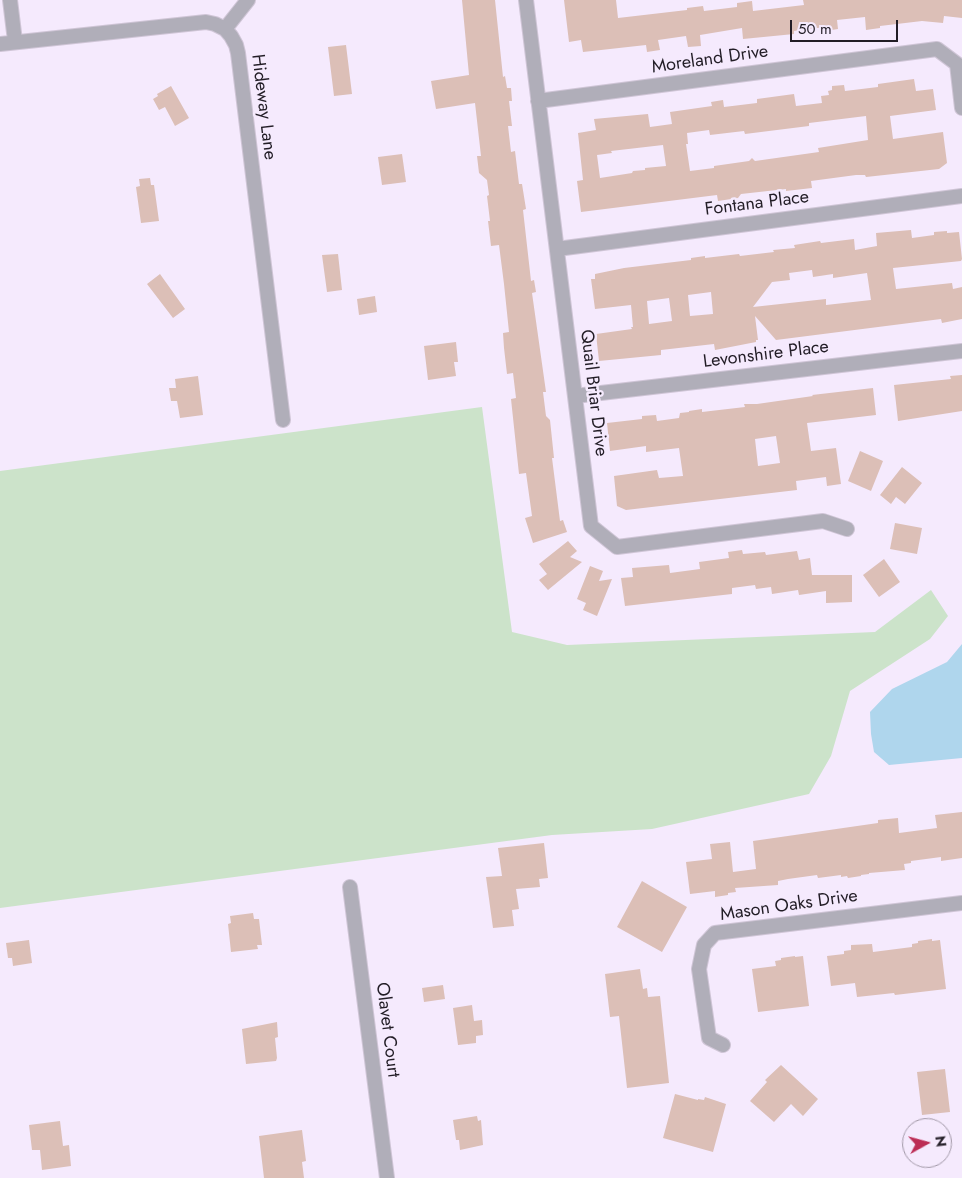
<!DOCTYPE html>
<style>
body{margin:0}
#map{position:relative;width:962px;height:1178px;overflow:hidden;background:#f5eafd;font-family:Jost,sans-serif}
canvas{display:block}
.north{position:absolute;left:902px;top:1118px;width:50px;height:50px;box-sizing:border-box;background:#f5eafd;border:1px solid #a198a7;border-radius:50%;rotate:83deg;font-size:14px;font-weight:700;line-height:20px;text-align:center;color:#221d26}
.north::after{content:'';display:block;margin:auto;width:18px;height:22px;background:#bc2d55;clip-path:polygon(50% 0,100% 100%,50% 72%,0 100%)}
.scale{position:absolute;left:790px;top:20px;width:108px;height:22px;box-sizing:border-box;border:2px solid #221d26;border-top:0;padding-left:6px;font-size:15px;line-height:18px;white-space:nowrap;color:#221d26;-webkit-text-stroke:4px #f5eafd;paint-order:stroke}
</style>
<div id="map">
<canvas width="962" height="1178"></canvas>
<div class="north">N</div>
<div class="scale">50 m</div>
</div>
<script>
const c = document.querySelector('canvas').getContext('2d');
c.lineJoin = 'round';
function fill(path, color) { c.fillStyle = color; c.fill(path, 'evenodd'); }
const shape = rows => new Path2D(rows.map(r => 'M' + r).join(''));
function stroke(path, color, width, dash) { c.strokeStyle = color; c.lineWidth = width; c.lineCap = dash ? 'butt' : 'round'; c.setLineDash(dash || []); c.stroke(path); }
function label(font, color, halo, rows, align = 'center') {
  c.font = font + ' Jost,sans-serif'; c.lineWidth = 5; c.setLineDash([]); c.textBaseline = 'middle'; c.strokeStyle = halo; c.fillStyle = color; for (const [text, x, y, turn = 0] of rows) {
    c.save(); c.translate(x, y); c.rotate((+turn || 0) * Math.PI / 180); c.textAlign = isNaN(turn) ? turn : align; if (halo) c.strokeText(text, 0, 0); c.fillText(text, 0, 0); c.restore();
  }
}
const green = shape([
 [482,407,512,632,567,645,875,632,931,590,948,616,930,639,850,691,831,756,809,794,652,829,552,835,0,908,0,471]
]);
const water = shape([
 [962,644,962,758,889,765,874,752,871,734,870,712,892,689,947,662]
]);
const building = shape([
 [462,0,495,0,503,77,505,76,507,88,511,88,512,101,509,101,512,126,508,126,511,152,515,151,519,184,522,184,526,209,523,210,531,281,534,280,536,292,532,293,546,392,543,392,546,416,550,420,554,458,552,458,560,521,563,520,567,532,533,543,525,518,532,516,526,473,519,474,511,399,516,398,513,373,507,374,504,348,503,333,509,332,504,284,499,245,491,246,488,221,490,221,487,196,489,195,487,180,479,173,477,156,481,156,475,103,436,109,431,81,469,75],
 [564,0,616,0,618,18,687,10,687,8,703,6,704,11,737,7,737,3,752,1,753,11,804,5,803,0,962,0,962,18,944,16,943,23,922,21,880,26,880,28,866,30,865,17,837,20,838,29,825,31,825,27,794,31,794,34,743,39,742,28,700,35,701,46,688,47,686,36,658,40,660,50,647,52,646,45,583,52,581,40,569,42],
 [346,45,352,94,334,96,328,47],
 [914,79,916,91,933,89,936,110,890,116,893,139,943,132,947,163,939,169,866,177,865,175,856,175,811,181,812,188,786,191,786,189,741,194,738,198,718,201,717,195,581,212,577,181,583,180,578,133,596,130,594,119,648,114,650,127,672,124,670,112,712,106,711,102,723,100,724,107,757,103,757,99,794,94,796,106,822,103,821,96,829,95,828,91,832,90,832,86,844,85,845,91,878,87,878,84],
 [866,116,868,140,818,148,819,152,755,161,752,158,749,161,714,166,714,168,690,171,686,144,688,144,687,133,709,130,710,135,744,131,745,134,809,126,809,123],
 [663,145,666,166,645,168,645,170,633,171,632,173,600,178,597,155,612,153,611,151],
 [171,86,189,118,175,126,165,107,159,110,153,99,158,96,157,94],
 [402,154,406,182,382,185,378,157],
 [150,178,151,185,154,185,159,221,141,223,136,187,140,186,139,179],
 [911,230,912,238,934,235,934,232,947,231,947,233,959,232,962,259,961,261,893,268,896,289,952,283,953,289,962,287,962,319,942,323,941,319,776,340,755,316,758,340,756,340,756,342,715,350,714,344,661,350,661,355,599,361,596,334,632,329,631,327,633,327,631,305,595,309,591,279,595,279,595,274,624,268,691,260,691,258,705,256,705,258,739,254,740,256,774,252,773,250,795,248,794,245,820,241,821,243,854,239,855,250,877,246,876,233],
 [812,270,813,277,833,274,833,278,867,273,871,300,826,305,826,299,753,307,772,282,790,280,789,273],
 [711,292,713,314,690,316,688,295],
 [669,298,672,321,649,324,647,301],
 [338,254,342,290,327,292,322,255],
 [160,274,185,309,173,318,147,284],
 [375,296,377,312,359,315,357,299],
 [456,342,458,362,454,362,456,376,428,380,424,346],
 [962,375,962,411,898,421,894,385,951,379,950,376],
 [198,376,203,415,180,418,177,401,171,401,169,388,176,388,175,379],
 [873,388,876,415,807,423,811,451,836,448,841,484,827,486,826,477,796,481,797,490,626,510,617,506,614,476,657,470,659,478,683,476,679,448,646,452,646,446,610,451,607,423,642,419,642,416,656,415,657,421,679,418,680,413,689,412,689,411,702,409,702,412,745,407,744,404,757,404,813,396,812,395],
 [776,436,780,463,758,466,755,439],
 [860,451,883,461,871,491,848,481],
 [902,467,922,483,905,504,896,497,891,504,880,495],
 [895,523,922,528,917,554,890,549],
 [568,541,577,551,570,557,582,562,548,590,539,580,547,574,539,564],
 [742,550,743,554,765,552,766,555,797,551,799,560,810,558,812,575,852,575,852,602,826,603,826,591,799,595,798,590,772,594,771,587,756,589,755,585,732,588,732,594,625,606,621,578,633,577,632,568,669,565,670,573,700,569,699,562,729,558,728,552],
 [884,559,900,582,879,597,863,575],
 [590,566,603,571,599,581,612,579,597,616,583,610,586,603,577,599],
 [962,812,962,858,941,861,941,857,911,861,911,863,904,864,905,870,869,873,869,874,861,875,861,876,848,878,847,876,841,877,841,875,818,878,817,875,788,879,778,881,778,885,735,888,736,892,728,893,728,895,715,897,715,891,690,894,686,862,712,859,710,844,730,842,733,872,756,869,753,841,878,823,878,820,898,818,899,833,937,828,935,815],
 [544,843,548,878,539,879,540,887,516,889,519,909,512,910,514,926,493,928,486,877,502,876,498,848],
 [642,881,687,907,662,952,617,927],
 [253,913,254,919,259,919,262,945,257,945,258,949,231,952,228,924,231,923,230,916],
 [932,939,932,941,940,940,946,989,895,995,894,993,857,997,855,983,831,986,827,956,844,954,844,951,851,950,851,945,872,944,873,952,912,947,912,944,918,943,918,941],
 [29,940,32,963,13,966,12,958,8,958,6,943],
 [795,956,795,957,803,956,809,1006,758,1012,752,969,776,966,775,961,781,960,781,958],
 [640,969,643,989,647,988,648,997,660,996,669,1083,627,1088,619,1016,610,1017,605,974],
 [443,985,445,999,424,1002,422,988],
 [472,1005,474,1021,482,1020,483,1035,476,1036,476,1043,458,1045,453,1008],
 [277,1022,278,1037,275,1038,277,1058,276,1061,246,1064,242,1029],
 [781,1065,818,1099,803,1116,791,1104,774,1122,750,1101,767,1082,765,1080],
 [945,1069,950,1112,922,1115,917,1072],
 [675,1094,698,1100,698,1099,704,1100,705,1097,726,1104,713,1152,663,1138],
 [477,1116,478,1121,481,1120,483,1145,460,1150,459,1140,456,1140,453,1120],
 [60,1121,63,1146,69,1145,71,1166,42,1170,40,1150,32,1150,29,1125],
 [302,1130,306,1161,302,1162,304,1178,264,1178,259,1136]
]);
const street = shape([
 [10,0,15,41],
 [526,0,591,526,617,547,823,521,847,529],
 [225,29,248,0],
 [0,44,206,22,215,24,225,29,231,36,236,45,238,53,283,420],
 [538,101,937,49,957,64,962,108],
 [557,249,962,196],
 [575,396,962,351],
 [350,887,387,1178],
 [723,1045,709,1038,699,969,704,945,715,933,962,903]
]);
const streetNames = [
 ["Moreland Drive",710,60,-8],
 ["Hideway Lane",263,107,83],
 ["Fontana Place",757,204,-7],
 ["Levonshire Place",766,355,-7],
 ["Quail Briar Drive",593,393,83],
 ["Mason Oaks Drive",789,906,-8],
 ["Olavet Court",387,1030,83]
];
fill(green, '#cce3ca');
fill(water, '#afd6ed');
fill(building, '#dcbfb7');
stroke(street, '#cfc5d6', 16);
stroke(street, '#b0aeb9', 14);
label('18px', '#221d26', '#f5eafd', streetNames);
</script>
